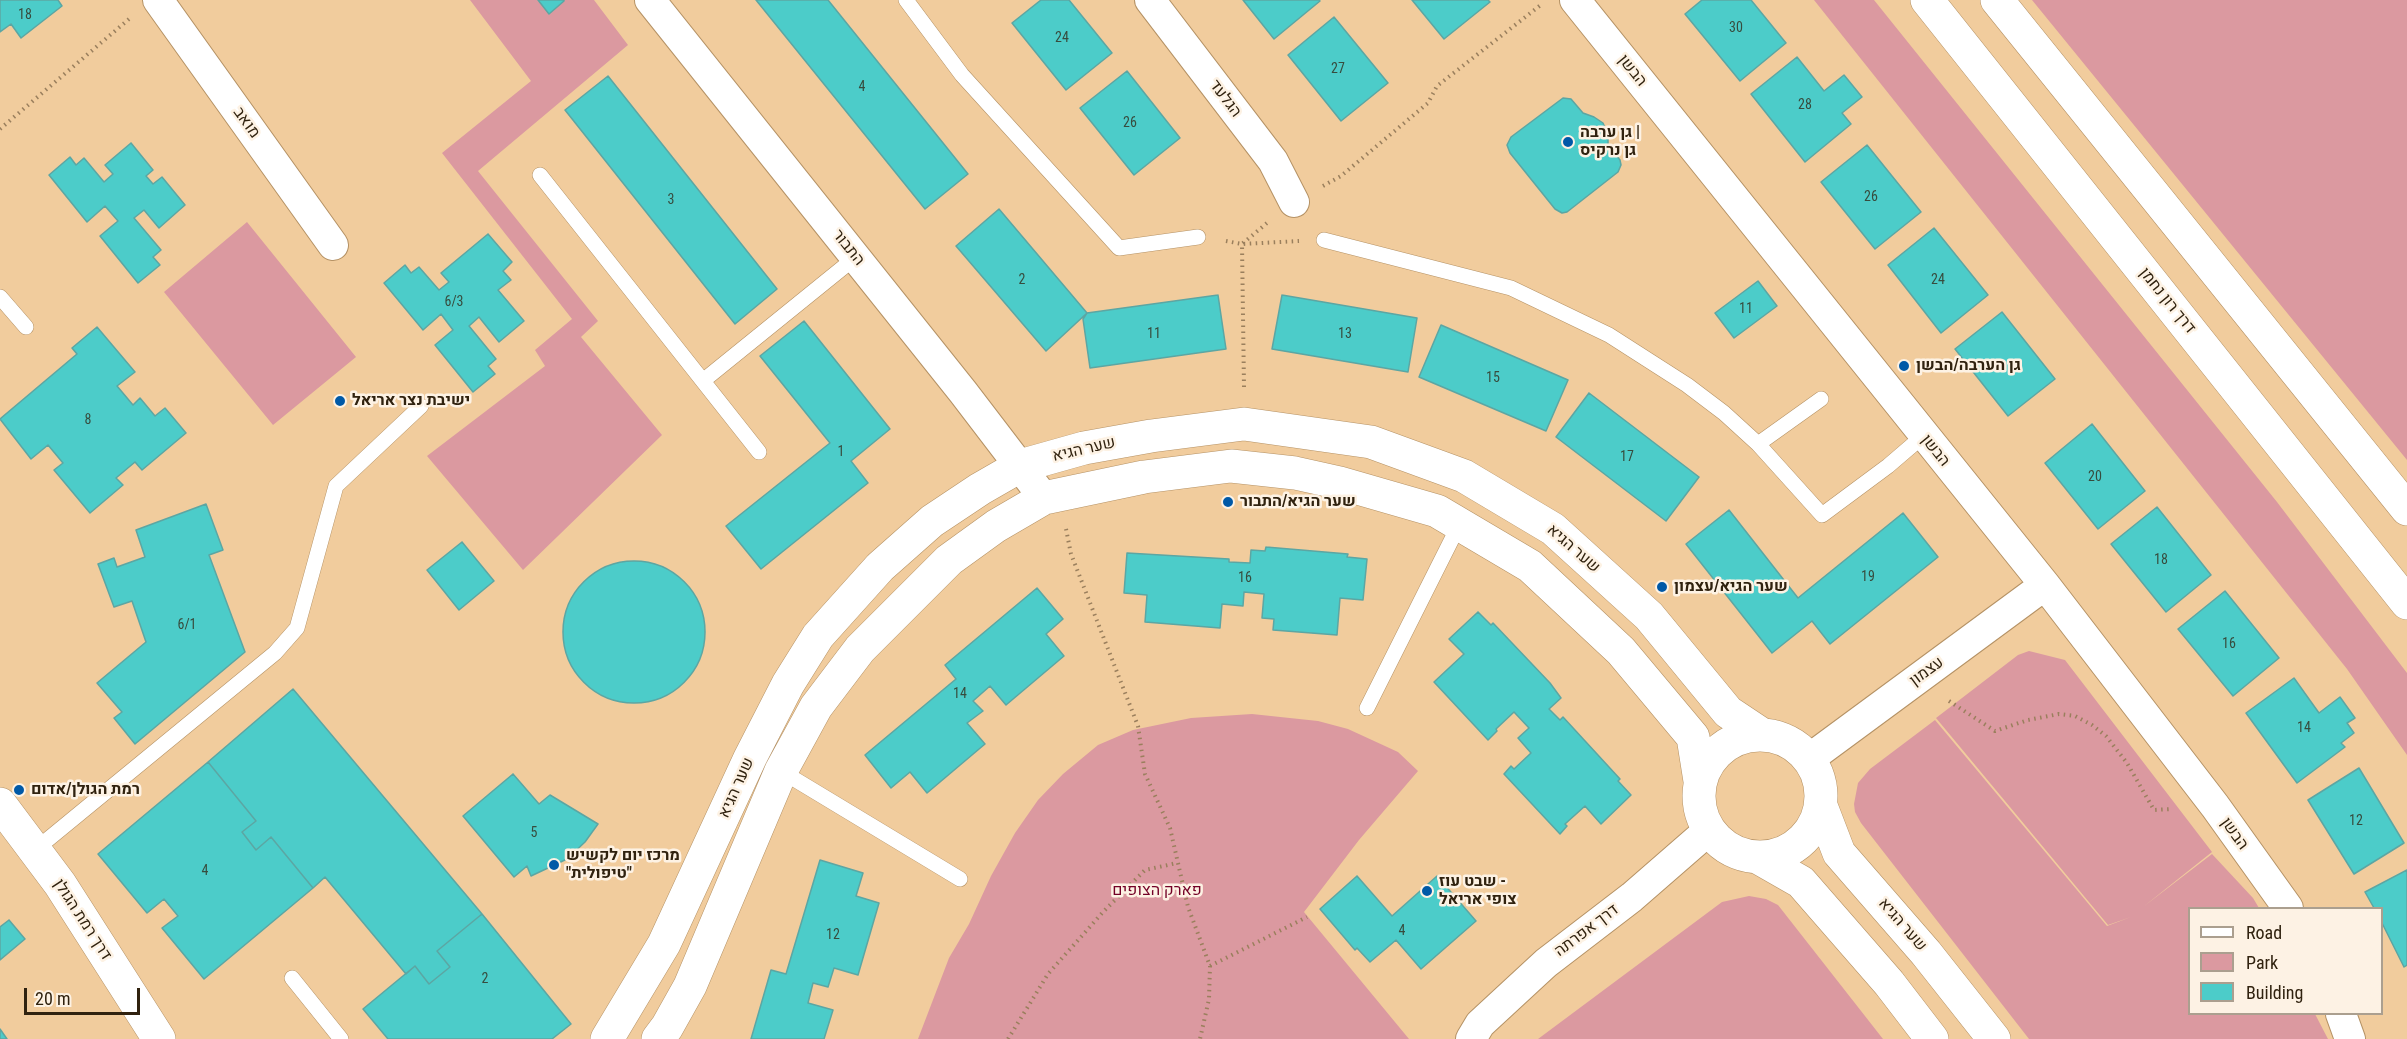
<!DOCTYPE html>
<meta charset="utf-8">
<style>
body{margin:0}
#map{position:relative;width:2407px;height:1039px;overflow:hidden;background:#f1cc9d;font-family:"Roboto Condensed",sans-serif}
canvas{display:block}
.legend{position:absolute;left:2188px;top:907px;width:195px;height:108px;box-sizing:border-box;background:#fdf2e4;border:2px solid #ab9f8f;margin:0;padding:8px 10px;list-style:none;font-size:18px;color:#30220f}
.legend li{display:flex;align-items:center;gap:12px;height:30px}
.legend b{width:30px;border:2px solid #ab9f8f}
.scale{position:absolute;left:24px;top:988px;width:116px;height:27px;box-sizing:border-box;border:3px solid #30220f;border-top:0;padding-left:8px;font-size:18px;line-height:21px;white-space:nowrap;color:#30220f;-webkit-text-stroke:4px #fdf2e4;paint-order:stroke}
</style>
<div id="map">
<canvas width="2407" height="1039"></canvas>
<ul class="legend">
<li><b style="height:8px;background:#fff"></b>Road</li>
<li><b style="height:16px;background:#db99a0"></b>Park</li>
<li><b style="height:16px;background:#4cccc9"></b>Building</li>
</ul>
<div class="scale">20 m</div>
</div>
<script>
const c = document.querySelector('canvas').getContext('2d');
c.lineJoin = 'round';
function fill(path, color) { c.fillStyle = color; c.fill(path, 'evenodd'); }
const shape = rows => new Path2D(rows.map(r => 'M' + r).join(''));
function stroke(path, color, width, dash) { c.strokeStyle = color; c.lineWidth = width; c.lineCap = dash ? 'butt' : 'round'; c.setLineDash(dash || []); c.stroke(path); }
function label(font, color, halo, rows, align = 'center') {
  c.font = font + ' "Roboto Condensed",Heebo,sans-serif'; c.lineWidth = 5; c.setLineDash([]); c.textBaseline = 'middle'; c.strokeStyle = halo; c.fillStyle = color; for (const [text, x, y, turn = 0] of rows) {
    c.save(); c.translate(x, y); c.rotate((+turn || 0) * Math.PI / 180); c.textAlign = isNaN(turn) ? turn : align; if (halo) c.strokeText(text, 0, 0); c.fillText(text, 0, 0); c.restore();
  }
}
const green = shape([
 [470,0,594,0,628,45,478,171,598,321,581,337,662,435,523,570,427,456,545,366,535,350,572,319,442,153,531,81],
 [1814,0,1874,0,2277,502,2407,673,2407,755,2347,669],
 [2032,0,2407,0,2407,460],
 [247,222,356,357,273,425,164,292],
 [2029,651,2065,660,2212,852,2143,907,2212,854,2253,898,2259,908,2190,908,2190,1014,2315,1014,2328,1039,2029,1039,1861,823,1855,812,1854,804,1858,783,1870,769,1935,720,2107,926,2131,917,2108,925,1936,718,2018,655],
 [1252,714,1318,721,1348,729,1398,752,1418,771,1359,840,1304,912,1409,1039,918,1039,949,958,969,924,991,876,1015,833,1038,800,1063,774,1098,745,1133,730,1191,718],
 [1749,896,1766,899,1778,905,1883,1039,1538,1039,1722,902]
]);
const building = shape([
 [0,0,58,0,62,6,21,38,11,24,0,32,0,0],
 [538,0,564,0,564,1,549,14,538,0],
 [756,0,828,0,968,174,925,209,756,0],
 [1041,0,1069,0,1112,53,1066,90,1012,23,1041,0],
 [1243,0,1319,0,1320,1,1274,39,1243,0],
 [1412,0,1488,0,1490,2,1444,39,1412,0],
 [1702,0,1751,0,1786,43,1740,81,1685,14,1702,0],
 [1334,17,1388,83,1341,121,1288,55,1334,17],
 [1797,57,1824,91,1844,75,1862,97,1842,113,1851,124,1805,162,1751,94,1797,57],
 [1127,71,1180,138,1134,175,1080,108,1127,71],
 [608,76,777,289,735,324,565,110,608,76],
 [1563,98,1571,99,1583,113,1594,117,1603,123,1608,135,1608,145,1620,160,1621,165,1618,172,1567,212,1562,213,1555,209,1510,153,1507,145,1511,137,1563,98],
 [131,143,153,170,146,176,153,184,162,177,185,205,159,228,144,210,134,218,161,250,153,257,160,265,138,283,100,236,118,221,105,206,87,222,49,175,70,157,76,165,84,158,104,182,113,174,105,165,131,143],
 [1867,145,1921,212,1875,249,1821,182,1867,145],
 [999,209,1087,313,1046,351,956,246,999,209],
 [1934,228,1988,295,1941,333,1888,265,1934,228],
 [488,234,512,262,503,271,511,280,498,290,524,321,499,342,479,317,469,326,496,359,488,366,495,374,473,392,435,345,453,330,441,314,423,330,384,283,405,265,411,273,419,267,439,290,449,282,441,273,488,234],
 [1758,281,1777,306,1734,338,1715,313,1758,281],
 [1218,295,1226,349,1090,368,1083,319,1087,313,1218,295],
 [1282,295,1417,318,1408,372,1272,349,1282,295],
 [2002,312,2055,379,2008,416,1955,349,2002,312],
 [804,321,890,429,851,461,868,483,761,569,726,526,830,443,760,356,804,321],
 [1441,325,1568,380,1546,431,1419,377,1441,325],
 [97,327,135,372,117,386,133,405,140,398,155,416,165,408,186,433,142,470,135,462,116,478,123,485,90,513,54,470,63,463,48,445,31,459,0,419,77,354,72,348,97,327],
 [1589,393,1699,477,1666,521,1556,437,1589,393],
 [2092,424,2145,491,2098,529,2045,463,2092,424],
 [206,504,223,550,209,555,245,652,135,744,114,718,122,712,97,683,146,642,132,601,114,607,98,564,114,558,117,567,145,557,136,530,206,504],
 [2157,507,2211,575,2166,612,2111,544,2157,507],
 [1729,510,1798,598,1903,513,1938,557,1830,644,1812,621,1772,653,1686,544,1729,510],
 [462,542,494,581,459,610,427,570,462,542],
 [1266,547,1348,554,1347,557,1367,559,1363,600,1340,598,1337,635,1273,630,1274,619,1262,618,1264,594,1244,592,1243,606,1222,604,1220,628,1145,622,1147,595,1124,593,1127,553,1229,559,1229,562,1250,563,1251,550,1265,551,1266,547],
 '563 632a71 71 0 1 1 142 0a71 71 0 1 1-142 0Z',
 [1037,588,1063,619,1046,634,1064,656,1006,705,990,686,973,701,983,711,967,723,985,744,927,793,910,772,891,788,865,755,956,679,945,665,1037,588],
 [2225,591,2279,658,2233,696,2178,629,2225,591],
 [1478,612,1491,625,1493,623,1550,683,1561,698,1549,709,1560,720,1563,717,1620,779,1618,781,1631,795,1601,824,1585,806,1565,824,1567,826,1560,834,1504,774,1511,766,1514,769,1531,753,1518,738,1529,728,1514,712,1496,729,1497,731,1488,740,1434,682,1464,654,1449,639,1478,612],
 [2294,678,2319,713,2340,697,2355,718,2347,723,2354,733,2341,743,2345,747,2297,783,2246,713,2294,678],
 [293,689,482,914,437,951,450,967,429,984,415,966,406,974,325,877,313,888,271,837,256,850,242,832,256,821,208,762,293,689],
 [208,762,256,821,242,832,256,850,271,837,313,888,204,979,162,928,178,916,164,899,147,913,98,854,208,762],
 [2359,768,2404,843,2354,874,2308,800,2359,768],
 [513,774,539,804,550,795,598,824,585,842,567,859,531,876,527,866,514,877,463,816,513,774],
 [820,860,863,873,856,896,879,903,858,975,834,968,828,987,813,983,808,1003,833,1010,824,1039,751,1039,771,970,786,974,820,860],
 [2407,870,2407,965,2404,967,2382,923,2382,908,2374,908,2365,892,2407,870],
 [1357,876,1392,916,1437,876,1476,921,1421,969,1396,940,1370,962,1357,948,1355,950,1320,909,1357,876],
 [482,914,571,1024,552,1039,388,1039,363,1009,415,966,429,984,450,967,437,951,482,914],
 [9,920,25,939,0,960,0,927,9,920],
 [0,1029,7,1039,0,1039,0,1029]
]);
const path = shape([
 [0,129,129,19],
 [1323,186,1341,176,1428,103,1437,86,1542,4],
 [1226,241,1242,244,1299,241],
 [1244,387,1242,244,1267,223],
 [1066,529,1071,554,1138,726,1145,774,1170,828,1188,907,1210,966,1209,999,1200,1039],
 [1949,701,1995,731,2028,720,2059,714,2075,716,2092,725,2106,736,2127,763,2154,810,2172,809],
 [1210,966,1307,917],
 [1008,1039,1048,974,1103,912,1145,870,1177,863]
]);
const service = shape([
 [906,0,962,75,1119,248,1198,237],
 [540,175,759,452],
 [1324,240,1511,288,1609,335,1687,385,1724,413,1758,444,1822,515,1888,466,1923,436],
 [0,297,26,327],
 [704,380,856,257],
 [1758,444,1821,399],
 [1367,708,1459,525],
 [781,771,960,879],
 [35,850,275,653,297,628,336,486,421,406],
 [292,978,341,1039]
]);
const minor = shape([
 [158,0,333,245],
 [650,0,963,392,1044,498],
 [1150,0,1273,161,1294,202],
 [1575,0,2045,585,2215,806,2288,908],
 [1809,759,2045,585],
 [2341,1014,2350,1039],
 [1471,1039,1480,1024,1546,963,1632,897,1709,830]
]);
const tertiary = shape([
 '1699 796a61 61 0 1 1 122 0a61 61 0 1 1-122 0Z',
 [0,804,60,884,159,1039],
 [1821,806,1839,853,1926,953,1994,1039],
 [1759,858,1801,882,1889,983,1932,1039],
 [607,1039,664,944,750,758,788,684,818,636,880,567,932,521,980,489,1020,466,1084,448,1151,436,1244,424,1371,442,1464,476,1553,529,1649,616,1728,712,1761,734],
 [658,1039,667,1027,690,986,781,771,816,707,860,649,949,560,996,526,1044,498,1144,477,1231,466,1295,473,1340,483,1437,511,1530,566,1621,651,1693,737,1700,781]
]);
const secondary = shape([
 [1927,0,2407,603],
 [1997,0,2407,509]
]);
const markers = [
 [1568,142,6,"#0059a7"],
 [1904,366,6,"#0059a7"],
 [340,401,6,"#0059a7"],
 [1228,502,6,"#0059a7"],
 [1662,587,6,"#0059a7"],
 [19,790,6,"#0059a7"],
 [554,865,6,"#0059a7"],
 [1427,891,6,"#0059a7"]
];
const numberNames = [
 ["18",25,15],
 ["30",1736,28],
 ["24",1062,38],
 ["27",1338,69],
 ["4",862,87],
 ["28",1805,105],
 ["26",1130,123],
 ["26",1871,197],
 ["3",671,200],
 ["2",1022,280],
 ["24",1938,280],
 ["6/3",454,302],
 ["11",1746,309],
 ["11",1154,334],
 ["13",1345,334],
 ["15",1493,378],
 ["8",88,420],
 ["1",841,452],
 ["17",1627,457],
 ["20",2095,477],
 ["18",2161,560],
 ["19",1868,577],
 ["16",1245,578],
 ["6/1",187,625],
 ["16",2229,644],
 ["14",960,694],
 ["14",2304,728],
 ["12",2356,821],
 ["5",534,833],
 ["4",205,871],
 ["4",1402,931],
 ["12",833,935],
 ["2",485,979]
];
const streetNames = [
 ["הבשן",1632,71,51],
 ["הגלעד",1225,99,53],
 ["מואב",246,123,54],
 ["התבור",848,248,51],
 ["דרך רון נחמן",2167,301,51],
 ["שער הגיא",1084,450,-13],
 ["הבשן",1935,451,51],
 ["שער הגיא",1573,549,41],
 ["עצמון",1927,672,-36],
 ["שער הגיא",737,788,-66],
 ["הבשן",2234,834,54],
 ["דרך רמת הגולן",82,920,57],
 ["שער הגיא",1902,925,49],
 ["דרך אפרתה",1587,931,-37]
];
const poiNames = [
 ["גן ערבה |",1580,133],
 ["גן נרקיס",1580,151],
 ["גן הערבה/הבשן",1916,366],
 ["ישיבת נצר אריאל",352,401],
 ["שער הגיא/התבור",1240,502],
 ["שער הגיא/עצמון",1674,587],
 ["רמת הגולן/אדום",31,790],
 ["מרכז יום לקשיש",566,856],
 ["\"טיפולית\"",566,874],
 ["שבט עוז -",1439,882],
 ["צופי אריאל",1439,900]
];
const parkNames = [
 ["פארק הצופים",1157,891]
];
fill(green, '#db99a0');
fill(building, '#4cccc9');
stroke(building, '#5ca6a3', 1.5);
stroke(service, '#b59265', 16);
stroke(minor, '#b59265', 32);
stroke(tertiary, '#b59265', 34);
stroke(secondary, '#b59265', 34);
stroke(path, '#9a7f5d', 4, [1.5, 4.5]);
stroke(service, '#fff', 15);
stroke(minor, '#fff', 30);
stroke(tertiary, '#fff', 33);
stroke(secondary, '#fff', 33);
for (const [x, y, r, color] of markers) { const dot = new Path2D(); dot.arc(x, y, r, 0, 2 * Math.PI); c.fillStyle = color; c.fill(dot); stroke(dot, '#fdf2e4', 2); }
label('14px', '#374c3e', null, numberNames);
label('16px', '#30220f', '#fdf2e4', streetNames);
label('bold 16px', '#30220f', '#fdf2e4', poiNames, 'left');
label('16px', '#730026', '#fdf2e4', parkNames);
</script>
